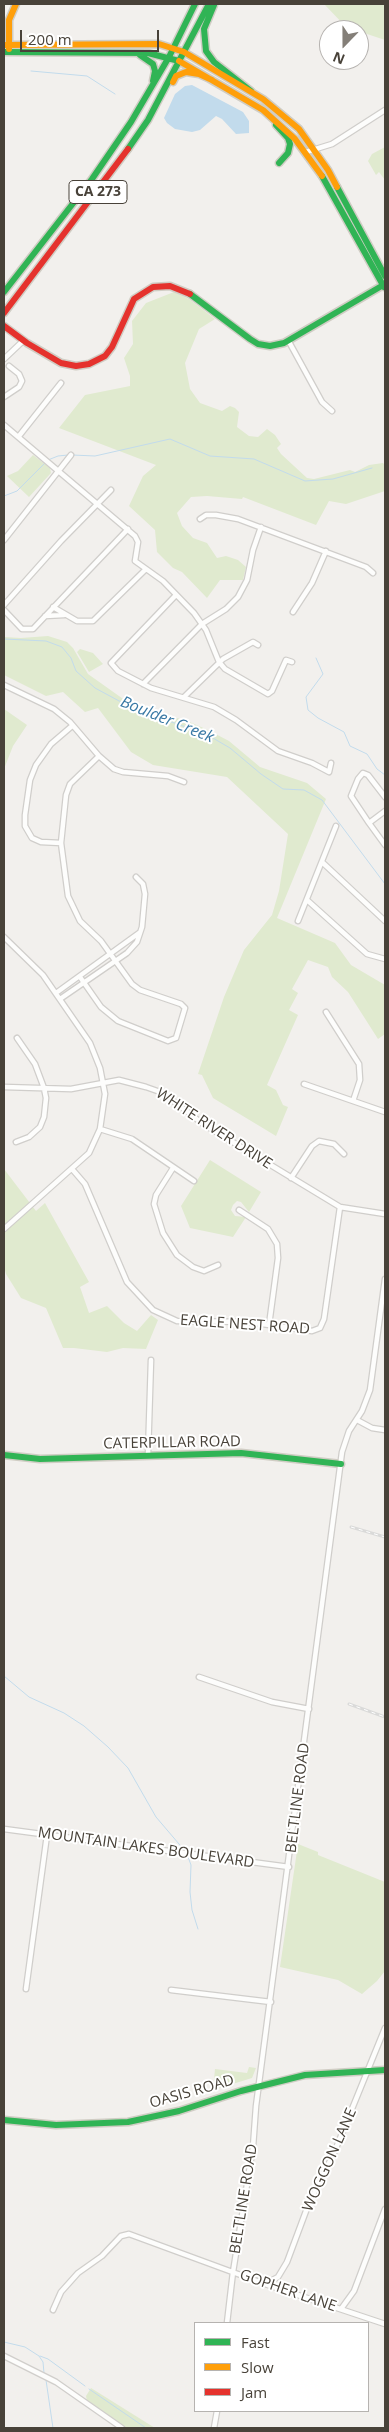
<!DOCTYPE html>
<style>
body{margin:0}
#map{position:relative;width:389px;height:2432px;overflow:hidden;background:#f2f0ed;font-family:"Open Sans",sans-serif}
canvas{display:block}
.frame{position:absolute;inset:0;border:5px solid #484239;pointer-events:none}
.legend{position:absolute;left:194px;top:2322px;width:175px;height:90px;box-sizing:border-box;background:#fff;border:1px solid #b6b3b0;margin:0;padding:6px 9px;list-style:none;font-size:15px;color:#484239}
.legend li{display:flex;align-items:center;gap:10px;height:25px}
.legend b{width:25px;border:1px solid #b6b3b0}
.north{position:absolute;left:319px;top:20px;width:50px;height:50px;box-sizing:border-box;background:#fff;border:1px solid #b6b3b0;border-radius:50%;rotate:202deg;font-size:14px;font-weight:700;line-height:20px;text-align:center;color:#484239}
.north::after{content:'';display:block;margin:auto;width:18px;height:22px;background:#847f78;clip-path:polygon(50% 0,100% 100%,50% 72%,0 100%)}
.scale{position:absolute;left:20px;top:30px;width:139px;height:22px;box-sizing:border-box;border:2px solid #484239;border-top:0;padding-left:6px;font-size:15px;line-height:18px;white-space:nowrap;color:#484239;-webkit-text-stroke:4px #fff;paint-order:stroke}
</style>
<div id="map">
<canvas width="389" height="2432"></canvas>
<div class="frame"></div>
<ul class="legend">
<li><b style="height:6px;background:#30b455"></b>Fast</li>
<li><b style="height:6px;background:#ff9f0a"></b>Slow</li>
<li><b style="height:6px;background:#e5322d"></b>Jam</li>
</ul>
<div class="north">N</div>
<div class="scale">200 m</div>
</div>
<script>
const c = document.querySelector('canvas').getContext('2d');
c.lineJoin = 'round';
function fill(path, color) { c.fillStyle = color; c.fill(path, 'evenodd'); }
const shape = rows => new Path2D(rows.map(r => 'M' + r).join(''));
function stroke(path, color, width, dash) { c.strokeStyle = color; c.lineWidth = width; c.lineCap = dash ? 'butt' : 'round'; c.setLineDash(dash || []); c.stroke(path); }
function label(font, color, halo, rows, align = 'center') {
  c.font = font + ' "Open Sans",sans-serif'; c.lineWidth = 4; c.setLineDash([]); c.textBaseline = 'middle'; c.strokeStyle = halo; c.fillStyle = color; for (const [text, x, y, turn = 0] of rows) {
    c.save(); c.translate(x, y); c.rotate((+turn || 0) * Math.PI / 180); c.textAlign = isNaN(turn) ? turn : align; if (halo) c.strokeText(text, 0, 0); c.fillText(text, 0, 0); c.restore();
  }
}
const green = shape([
 [324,4,385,4,385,40,346,27],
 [385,147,385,180,379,172,376,175,368,161,372,154],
 [174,292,189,299,215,319,199,329,185,363,190,389,200,403,222,411,230,406,235,408,239,412,237,427,249,436,258,437,267,429,275,435,281,444,277,448,281,454,307,478,314,479,350,470,355,472,369,465,383,463,385,465,385,491,346,504,329,501,316,525,243,497,242,499,207,496,191,497,177,513,182,526,193,538,207,543,217,558,226,556,238,560,246,567,243,580,220,580,207,598,182,572,173,568,157,552,155,530,129,506,143,476,156,465,59,428,85,395,130,386,130,376,124,358,133,344,132,321,146,303],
 [33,455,50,468,51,473,29,497,7,476,18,471],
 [48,636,67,642,73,648,88,674,126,701,147,711,185,720,208,730,229,741,260,767,307,783,326,799,277,918,335,943,351,965,385,985,385,1034,378,1039,348,992,332,977,328,967,308,960,292,989,298,993,289,1010,298,1015,267,1085,276,1090,283,1105,288,1107,276,1136,213,1098,202,1075,198,1074,224,997,244,950,272,915,279,891,288,834,227,777,153,765,131,752,98,708,85,712,63,692,46,696,4,675,4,637,21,638],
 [80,649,93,653,103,664,89,672,77,652],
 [4,709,27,725,13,746,4,769],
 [210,1160,261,1192,249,1212,241,1202,237,1201,233,1205,231,1210,235,1216,246,1217,233,1237,190,1228,181,1206],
 [4,1169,36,1211,45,1203,89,1282,80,1287,89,1313,107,1306,124,1323,137,1331,151,1315,158,1320,146,1349,123,1348,107,1352,74,1348,63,1348,46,1308,21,1298,6,1274,4,1266],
 [298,1844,318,1852,318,1855,385,1882,385,1971,377,1981,362,1994,338,1980,280,1967],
 [249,2067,256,2068,252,2078,213,2090,215,2069,247,2073],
 [91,2388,155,2428,126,2428,87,2401,86,2396]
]);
const water = shape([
 [192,85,243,112,249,121,249,133,236,134,222,119,216,116,200,130,192,132,175,129,167,123,164,118,175,94,185,86]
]);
const stream = shape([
 [31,71,87,76,115,94],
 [72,455,95,456,170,439,210,456,254,459,305,481,333,479,372,468],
 [48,460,58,456,68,455],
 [4,496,17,491,45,463],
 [4,639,46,641,62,647,71,658,76,671,95,688,134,709,206,734,230,748,261,774,283,789,304,790,322,800,385,884],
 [316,658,323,674,306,697,308,710,318,718,344,732,350,746,367,754,377,769,385,775],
 [4,1676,29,1697,64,1713,84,1726,108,1747,128,1768,156,1817,185,1851],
 [187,1854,191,1865,190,1892,192,1910,198,1929],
 [4,2342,25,2347,39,2356,43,2362,44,2373],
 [40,2356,48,2359,85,2386],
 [46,2380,53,2428],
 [89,2389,146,2428]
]);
const street = shape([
 [306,152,332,144,385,110],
 [288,340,322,402,332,411],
 [4,359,23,341],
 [4,397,19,387,22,381,19,374,9,366],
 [4,425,135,536,138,542,135,561,163,581,194,613,206,630,219,662,225,669,268,694,272,691,286,660,292,662],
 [19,436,61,383],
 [200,519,206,515,216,515,238,519,366,567,373,573],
 [4,540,71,455],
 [176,595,111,663,118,671,151,688,214,707,236,720,278,751,312,763,329,772,331,763],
 [4,605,61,541,111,490],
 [53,607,77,621,93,621,145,570],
 [4,610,22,629,33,629,128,529],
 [293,612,312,583,326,551],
 [45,616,64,615],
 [143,684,202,624,226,609,238,597,247,580,253,550,261,527],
 [4,685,54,709,70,722,99,756,114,769,123,772,168,776,184,782],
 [184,697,223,659,253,642,258,645],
 [385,797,368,775,363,773,358,779,351,796,369,823,385,811],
 [369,823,385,845],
 [61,843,41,842,32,838,25,826,25,815,30,780,36,765,51,744,72,726],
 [322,862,385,921],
 [307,900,367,954,385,959],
 [298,921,336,826],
 [4,937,43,975,90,1043,100,1068,105,1094,100,1129,89,1153,4,1229],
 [80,977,101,1007,118,1021,168,1041,176,1038,185,1008,181,1004,140,990,132,984,101,941,80,921,68,896,61,843,66,795,70,784,99,756],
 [56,993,139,933],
 [60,999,127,953,137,942,142,927,145,894,143,884,136,877],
 [326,1012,359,1064,360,1080,353,1101],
 [304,1084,385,1112],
 [4,1087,71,1089,119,1080,146,1087,163,1093,203,1124,340,1207,385,1214],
 [100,1129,132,1139,194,1181],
 [16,1142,29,1137,40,1127,44,1117,46,1098,44,1088,35,1064,17,1038],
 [173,1168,156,1195,154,1204,163,1233,177,1255,193,1267,204,1271,218,1265],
 [72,1169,85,1184,127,1282,153,1310,177,1321,248,1322,312,1331,320,1328,324,1319,340,1207],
 [291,1178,312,1146,319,1141,334,1144,344,1154],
 [239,1210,268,1229,277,1244,278,1258,269,1325],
 [357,1420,372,1428,385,1430],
 [148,1455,151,1360],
 [199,1677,272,1702,309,1709],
 [4,1829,289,1867],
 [26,1989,47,1835],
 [171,1990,271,2002],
 [265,2284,278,2277,287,2262,309,2203,334,2153,385,2028],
 [341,2309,354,2291,385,2209],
 [53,2310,61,2292,78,2273,102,2256,121,2236,129,2234,265,2284,385,2324],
 [227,2323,233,2272,253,2147,256,2106,342,1452,349,1431,362,1411,370,1390,385,1279],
 [4,2356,56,2382,122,2428],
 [214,2428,217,2411]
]);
const fast = shape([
 [214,5,204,29,206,51,214,62,251,91],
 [4,52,148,53,179,61],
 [140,55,153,64,155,71,153,81],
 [276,125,288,138,290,144,288,153,279,163],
 [128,149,148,120,209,4],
 [322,176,384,287],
 [337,187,385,276],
 [4,292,92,179,131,122,169,57,195,4],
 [190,294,250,339,258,344,270,346,284,343,385,284],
 [4,1455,40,1459,241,1453,341,1464],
 [4,2120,56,2125,128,2122,179,2111,241,2091,305,2075,385,2070]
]);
const slow = shape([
 [4,45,159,44,184,52],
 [9,49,9,20,16,4],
 [184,52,263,99,299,129,328,170,337,187],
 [179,61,263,110,295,139,322,176],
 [173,82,176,76,186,72,199,74,212,80]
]);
const jam = shape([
 [4,313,128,149],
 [4,326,27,343,61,363,76,366,89,364,105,356,112,347,134,299,153,287,170,286,190,294]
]);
const rail = shape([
 [351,1527,385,1537],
 [349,1704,385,1717]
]);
const shields = [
 [98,192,58]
];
const shieldNames = [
 ["CA 273",98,192]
];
const streetNames = [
 ["WHITE RIVER DRIVE",214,1129,33],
 ["EAGLE NEST ROAD",245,1325,4],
 ["CATERPILLAR ROAD",172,1443,-1],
 ["BELTLINE ROAD",298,1798,-83],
 ["MOUNTAIN LAKES BOULEVARD",146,1848,8],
 ["OASIS ROAD",192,2092,-16],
 ["WOGGON LANE",330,2160,-66],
 ["BELTLINE ROAD",244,2199,-81],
 ["GOPHER LANE",288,2291,19]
];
const waterNames = [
 ["Boulder Creek",167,720,22]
];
fill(green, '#e0eacf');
fill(water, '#c2dbec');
stroke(stream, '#c2dbec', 1);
stroke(street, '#d0cecb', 7);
stroke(fast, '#d0cdc4', 9);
stroke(slow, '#d0cdc4', 9);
stroke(jam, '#d0cdc4', 9);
stroke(street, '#fdfdfc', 4.5);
stroke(fast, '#30b455', 6);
stroke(slow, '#ff9f0a', 6);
stroke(jam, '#e5322d', 6);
stroke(rail, '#dadad9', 3);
stroke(rail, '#fff', 1, [4]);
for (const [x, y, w] of shields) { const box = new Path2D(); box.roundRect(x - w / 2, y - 11.5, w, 23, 4); c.fillStyle = '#fff'; c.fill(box); stroke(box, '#484239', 1); }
label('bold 14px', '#484239', null, shieldNames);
label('15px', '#484239', '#fff', streetNames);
label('italic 16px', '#3878a4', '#fff', waterNames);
</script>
